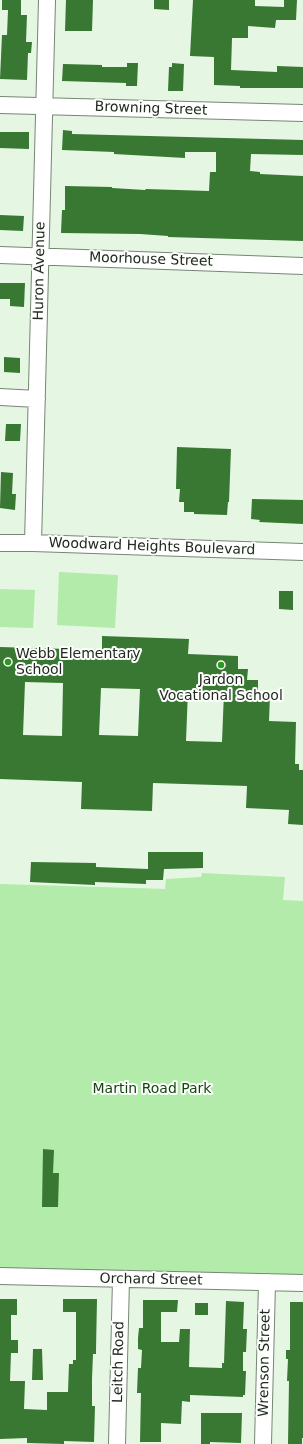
<!DOCTYPE html>
<style>
body{margin:0}
canvas{display:block;background:#e5f6e3}
</style>
<canvas width="303" height="1444"></canvas>
<script>
const c = document.querySelector('canvas').getContext('2d');
c.lineJoin = 'round';
function fill(path, color) { c.fillStyle = color; c.fill(path, 'evenodd'); }
const shape = rows => new Path2D(rows.map(r => 'M' + r).join(''));
function stroke(path, color, width, dash) { c.strokeStyle = color; c.lineWidth = width; c.lineCap = dash ? 'butt' : 'round'; c.setLineDash(dash || []); c.stroke(path); }
function label(font, color, halo, rows, align = 'center') {
  c.font = font + ' "DejaVu Sans",sans-serif'; c.lineWidth = 4; c.setLineDash([]); c.textBaseline = 'middle'; c.strokeStyle = halo; c.fillStyle = color; for (const [text, x, y, turn = 0] of rows) {
    c.save(); c.translate(x, y); c.rotate((+turn || 0) * Math.PI / 180); c.textAlign = isNaN(turn) ? turn : align; if (halo) c.strokeText(text, 0, 0); c.fillText(text, 0, 0); c.restore();
  }
}
const green = shape([
 [59,572,118,575,115,628,57,625],
 [0,589,35,590,33,628,0,627],
 [202,873,285,877,283,900,303,901,303,1283,0,1276,0,884,165,889,166,879,201,877]
]);
const building = shape([
 [2,0,21,0,21,15,27,15,26,42,32,42,31,53,28,53,27,80,0,79,2,35,7,35,8,10,2,10],
 [66,0,93,0,92,31,65,31],
 [154,0,169,0,169,10,154,9],
 [193,0,255,0,255,6,284,7,284,0,297,0,296,20,276,20,275,28,248,26,248,38,232,38,231,70,277,72,277,66,303,67,303,88,240,88,240,86,214,85,214,57,190,56],
 [127,63,138,63,137,86,126,86,126,83,62,81,63,64,102,65,102,67,127,67],
 [172,63,184,64,183,91,168,91,169,67,172,67],
 [63,130,72,131,72,134,303,140,303,155,251,154,250,171,260,172,260,174,303,176,303,241,168,237,168,236,140,234,61,233,62,210,65,210,65,186,112,187,112,188,145,190,146,189,209,191,210,172,216,172,216,152,185,152,185,158,114,154,114,152,62,150],
 [0,132,29,132,29,149,0,148],
 [0,215,24,216,23,231,0,230],
 [0,283,25,283,24,307,10,306,10,299,0,299],
 [4,357,20,358,20,373,4,372],
 [6,424,21,424,20,441,5,441],
 [177,447,231,449,229,502,228,502,227,515,194,514,194,512,184,512,184,502,179,502,180,489,176,489],
 [1,472,13,473,12,494,16,494,15,510,0,508],
 [252,499,303,500,303,524,259,522,260,520,251,519],
 [279,591,293,591,293,610,279,609],
 [102,636,189,639,188,654,238,656,238,669,248,669,247,680,258,680,258,695,270,695,269,721,296,722,295,764,299,764,299,770,303,770,303,825,288,824,289,810,246,808,247,786,153,783,152,811,81,809,82,782,0,779,0,647,102,650],
 [25,682,63,683,62,736,23,735],
 [101,688,140,689,138,736,99,735],
 [188,690,224,692,222,742,186,741],
 [148,852,203,852,203,868,164,869,163,880,146,880,146,884,95,882,95,885,30,882,31,862,96,863,96,867,148,869],
 [43,1149,54,1150,53,1173,59,1173,58,1207,42,1207],
 [0,1299,17,1299,17,1315,11,1315,11,1340,18,1340,18,1353,11,1353,10,1381,25,1381,24,1409,47,1410,47,1392,68,1392,69,1364,73,1364,73,1360,76,1360,76,1312,63,1312,63,1299,97,1299,96,1350,96,1354,93,1354,92,1379,92,1406,95,1406,94,1442,64,1441,64,1444,27,1443,27,1438,0,1439],
 [143,1300,178,1300,177,1312,161,1312,161,1342,179,1342,180,1329,190,1329,189,1367,222,1368,222,1363,224,1363,226,1301,244,1302,243,1329,247,1329,246,1352,243,1352,243,1371,246,1371,245,1395,243,1395,243,1397,190,1395,190,1402,182,1401,181,1424,161,1423,161,1442,140,1442,141,1393,137,1393,138,1368,141,1368,142,1350,138,1349,138,1338,139,1328,143,1328],
 [290,1302,303,1302,303,1438,302,1438,302,1444,288,1444,289,1381,287,1381,288,1359,286,1359,286,1350,290,1350],
 [195,1303,208,1303,208,1315,195,1315],
 [33,1349,42,1349,43,1380,32,1380],
 [201,1413,242,1413,241,1443,210,1442,210,1444,201,1444]
]);
const minor = shape([
 [0,105,303,113],
 [0,255,303,266],
 [0,397,37,399],
 [0,543,33,543,303,552],
 [33,543,47,0],
 [0,1276,303,1283],
 [117,1444,121,1279],
 [263,1444,267,1282]
]);
const markers = [
 [8,662,4,"#2c9721"],
 [221,665,4,"#2c9721"]
];
const streetNames = [
 ["Browning Street",151,109,2],
 ["Moorhouse Street",151,260,2],
 ["Huron Avenue",40,271,-89],
 ["Woodward Heights Boulevard",152,547,2],
 ["Orchard Street",151,1280,1],
 ["Leitch Road",119,1362,-89],
 ["Wrenson Street",265,1363,-89]
];
const poiNames = [
 ["Webb Elementary",16,654],
 ["School",16,670],
 ["Jardon",221,680,"center"],
 ["Vocational School",221,696,"center"]
];
const parkNames = [
 ["Martin Road Park",152,1089]
];
fill(green, '#b2ebaa');
fill(building, '#387832');
stroke(minor, '#778675', 18);
stroke(minor, '#fff', 16);
for (const [x, y, r, color] of markers) { const dot = new Path2D(); dot.arc(x, y, r, 0, 2 * Math.PI); c.fillStyle = color; c.fill(dot); stroke(dot, '#fcfffb', 1.5); }
label('14px', '#232922', '#fcfffb', streetNames);
label('14px', '#232922', '#fcfffb', poiNames, 'left');
label('14px', '#174312', '#fcfffb', parkNames);
</script>
